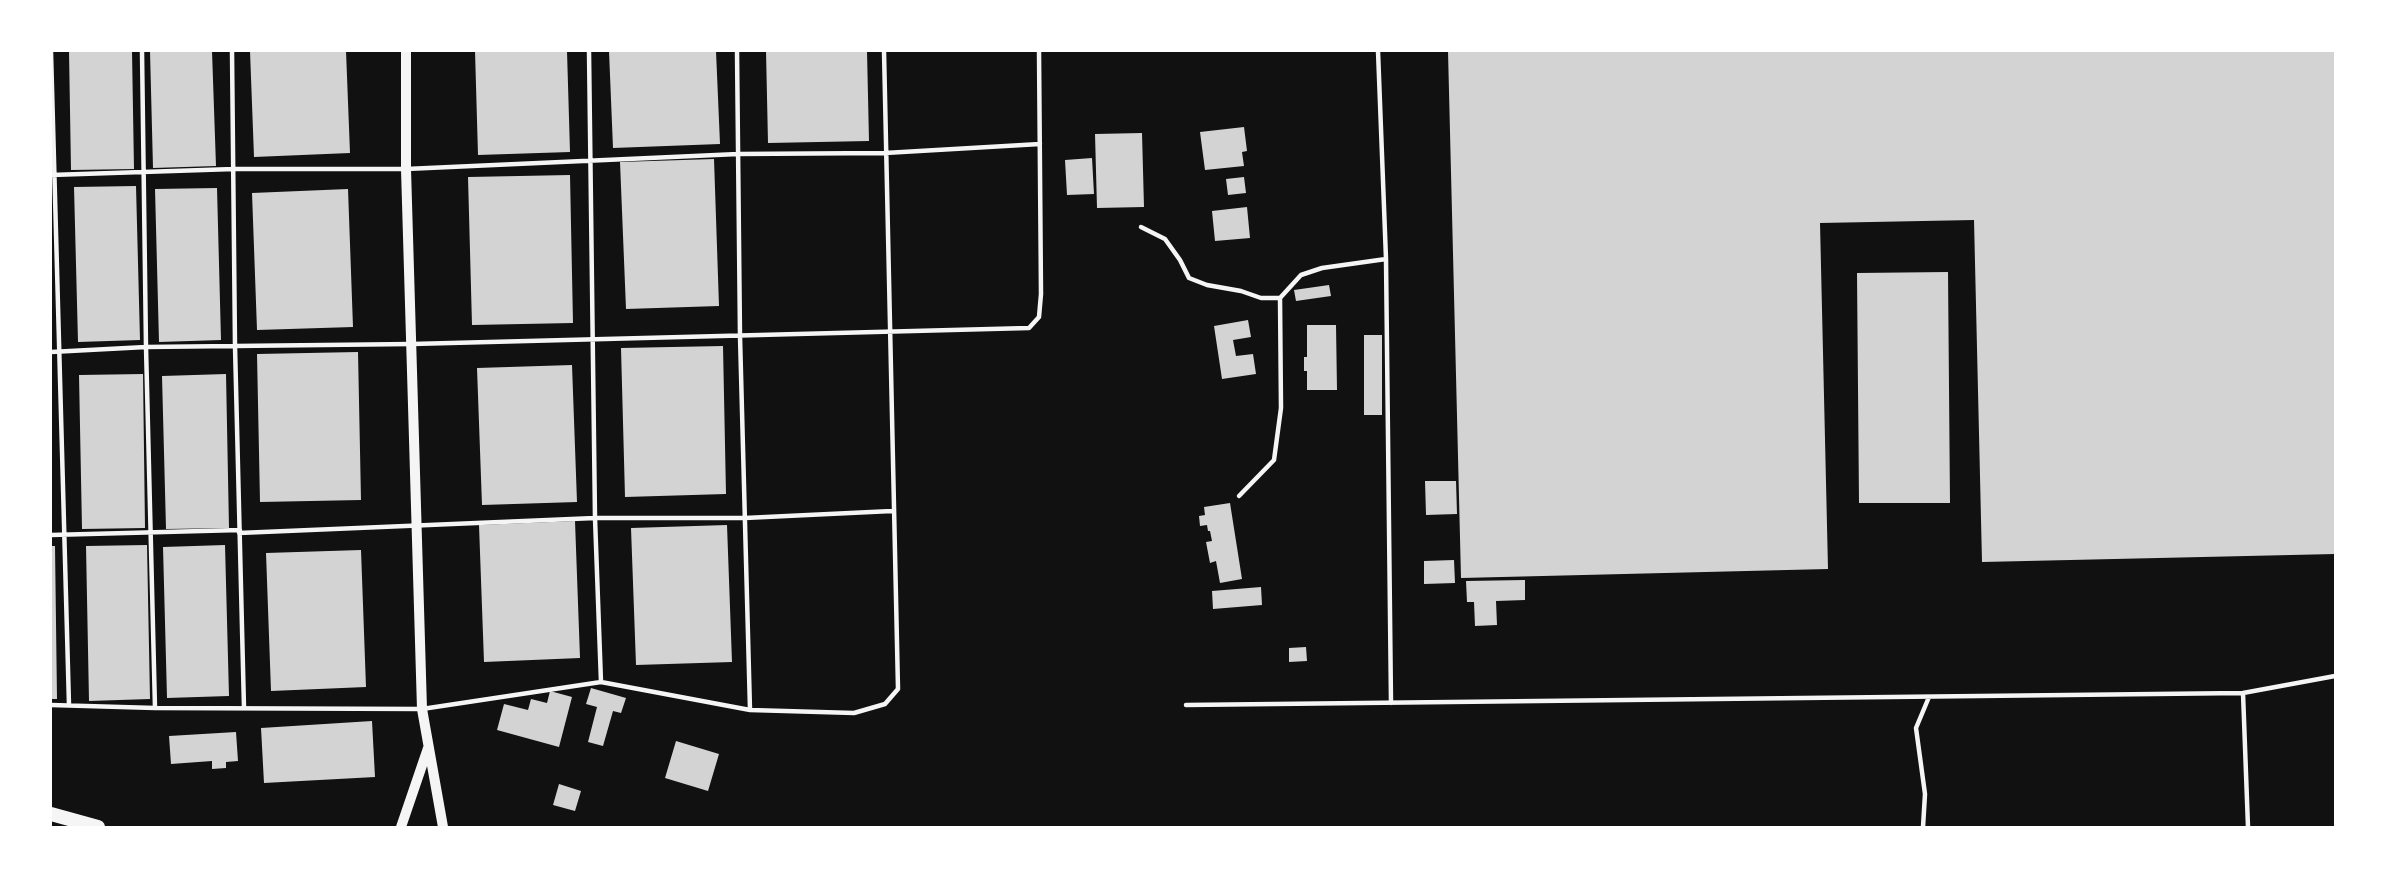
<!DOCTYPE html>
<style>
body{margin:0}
#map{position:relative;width:2386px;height:878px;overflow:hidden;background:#111;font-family:"Public Sans",sans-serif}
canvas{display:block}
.frame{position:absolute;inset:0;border:52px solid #fff;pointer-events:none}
</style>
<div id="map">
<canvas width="2386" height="878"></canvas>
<div class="frame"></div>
</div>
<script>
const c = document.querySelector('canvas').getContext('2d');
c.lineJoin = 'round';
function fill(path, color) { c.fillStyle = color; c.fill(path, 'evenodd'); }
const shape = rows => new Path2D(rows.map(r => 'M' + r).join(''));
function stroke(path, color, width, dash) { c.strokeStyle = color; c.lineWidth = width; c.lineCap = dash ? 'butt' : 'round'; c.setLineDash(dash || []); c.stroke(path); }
const building = shape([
 [69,51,132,51,134,169,71,170],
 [150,51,212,51,216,166,153,168],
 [250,51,346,51,350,153,254,157],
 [475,51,567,51,570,152,478,155],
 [609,51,716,51,720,144,613,148],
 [766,51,867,51,869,141,768,143],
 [1448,51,2335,51,2335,554,1982,562,1974,220,1820,223,1828,569,1461,578],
 [1244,127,1247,151,1242,152,1244,166,1205,170,1200,132],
 [1142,133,1144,207,1097,208,1095,134],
 [1092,158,1094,194,1067,195,1065,160],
 [714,159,719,306,626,309,620,162],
 [570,175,573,323,472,325,468,177],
 [1244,177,1246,193,1228,195,1226,179],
 [136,186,140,340,78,342,74,187],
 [217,188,221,340,159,342,155,189],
 [348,189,353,327,257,330,252,193],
 [1247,207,1250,238,1215,241,1212,211],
 [1948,272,1950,503,1859,503,1857,273],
 [1329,285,1331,296,1296,301,1294,290],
 [1248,320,1251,337,1233,340,1236,356,1253,354,1256,374,1222,379,1214,326],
 [1307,325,1336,325,1337,390,1307,390,1307,371,1304,371,1304,357,1307,357],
 [1364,335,1382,335,1382,415,1364,415],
 [723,346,726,494,625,497,621,348],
 [358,352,361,500,260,502,257,354],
 [572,365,577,502,482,505,477,368],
 [143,374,145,528,82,529,79,375],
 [226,374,229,528,166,529,162,376],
 [1425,481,1456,481,1457,514,1426,515],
 [1230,503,1242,579,1220,583,1216,561,1210,563,1206,542,1212,541,1210,531,1208,531,1207,525,1200,526,1199,516,1205,515,1204,507],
 [575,521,580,658,484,662,479,525],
 [727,525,732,662,636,665,631,528],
 [147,545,150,699,89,701,86,546],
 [225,545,229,696,167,698,163,547],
 [51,546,55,546,57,699,51,699],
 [361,550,366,687,271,691,266,553],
 [1454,560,1455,583,1424,584,1424,561],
 [1525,580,1525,600,1496,601,1497,625,1475,626,1474,602,1467,602,1466,581],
 [1261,587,1262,605,1213,609,1212,591],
 [1306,647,1307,661,1289,662,1289,648],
 [591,688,626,698,621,713,613,711,603,746,588,742,597,707,586,704],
 [550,691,572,697,559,747,497,730,504,704,528,710,531,699,547,703],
 [372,721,375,777,264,783,261,728],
 [236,732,238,761,226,762,226,768,212,769,212,761,171,764,169,736],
 [676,741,719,754,708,791,665,778],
 [559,784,581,791,575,811,553,805]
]);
const service = shape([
 [51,51,69,705],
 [142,51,146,347,155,708],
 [232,51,235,346,244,708],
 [589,51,595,518,601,682],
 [737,51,740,336,750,710],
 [1378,51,1386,259,1391,703],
 [51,175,234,169,406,169,738,154,885,153,1040,144],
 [1141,227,1165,239,1180,260,1189,278,1207,285,1241,291,1261,298,1280,298],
 [51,352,146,347,412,344,1029,328,1039,317,1041,294,1039,51],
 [1239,496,1274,460,1281,408,1280,298,1301,275,1322,268,1386,259],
 [239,533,595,518,745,518,892,511],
 [51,535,240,530],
 [51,705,155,708,422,709,601,682,750,710,854,713,885,704,898,689,884,51],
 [1186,705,2243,693],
 [1923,827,1925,794,1916,728,1929,697],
 [2248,827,2243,693,2335,676]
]);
const tertiary = shape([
 [406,51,406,169,422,709,443,827],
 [401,827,428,748]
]);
const trunk = shape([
 [51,814,98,827]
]);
fill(building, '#d3d3d3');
stroke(service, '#f5f5f5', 4.5);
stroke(tertiary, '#f5f5f5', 10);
stroke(trunk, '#f5f5f5', 14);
</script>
